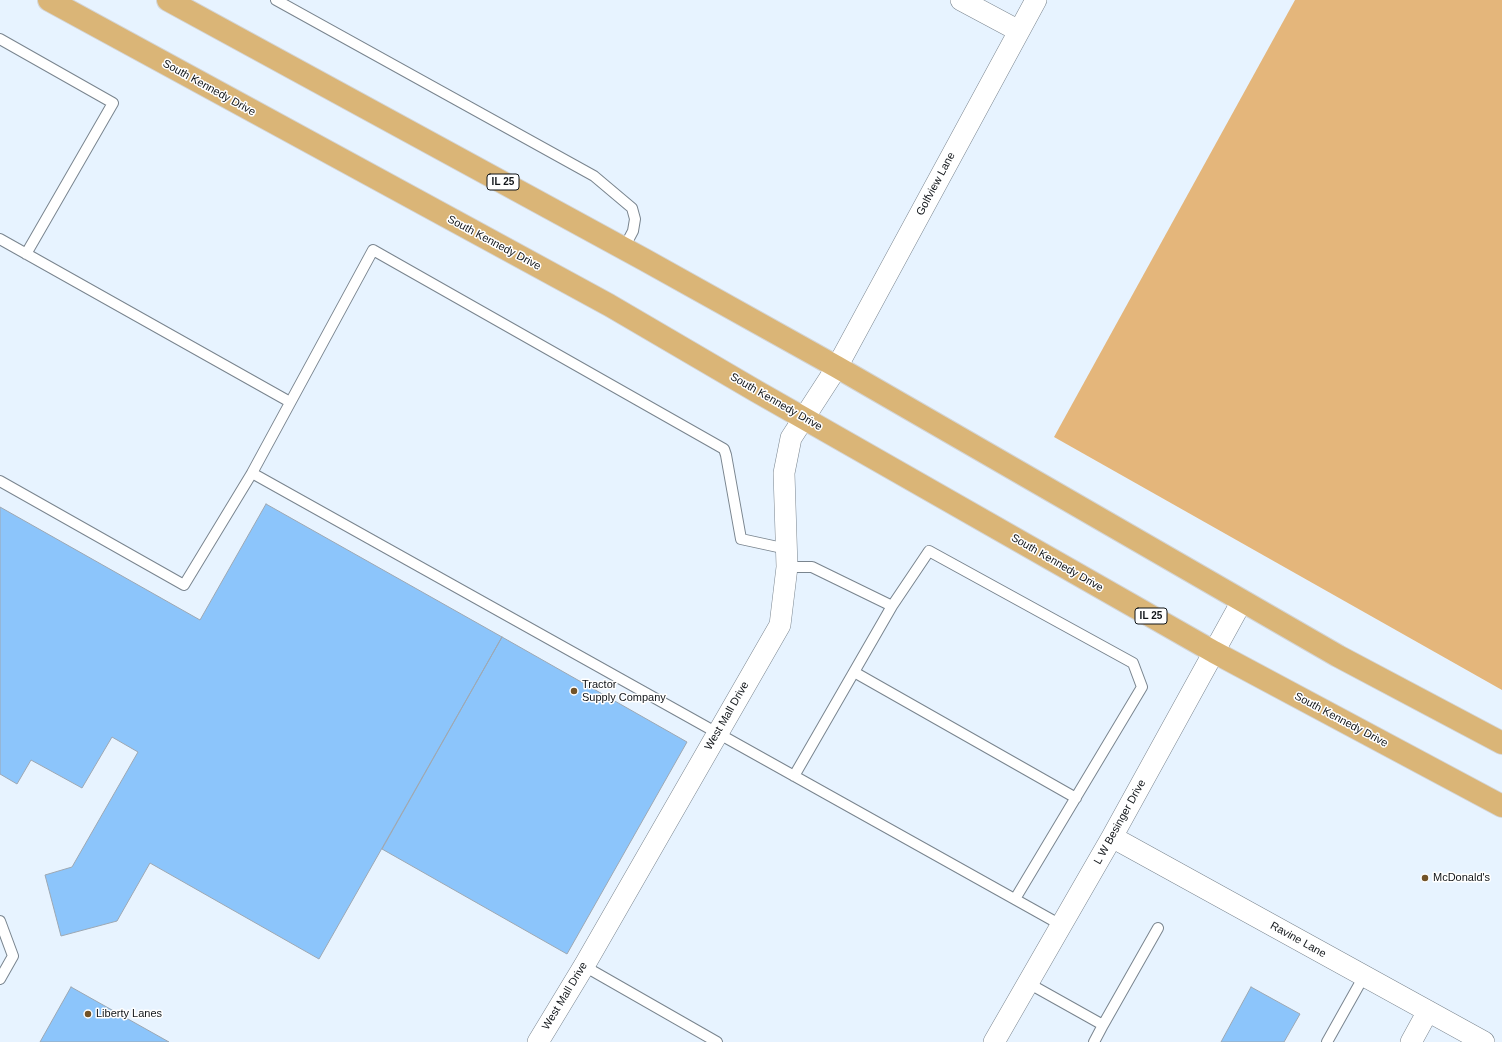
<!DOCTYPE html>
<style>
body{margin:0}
canvas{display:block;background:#e7f3ff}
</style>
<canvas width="1502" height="1042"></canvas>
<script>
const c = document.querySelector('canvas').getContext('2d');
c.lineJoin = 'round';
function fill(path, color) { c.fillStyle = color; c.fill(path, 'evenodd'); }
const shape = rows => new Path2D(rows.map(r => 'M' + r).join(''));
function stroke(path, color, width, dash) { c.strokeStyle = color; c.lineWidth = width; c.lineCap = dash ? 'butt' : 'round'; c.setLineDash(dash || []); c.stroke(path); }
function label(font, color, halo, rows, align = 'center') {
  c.font = font + ' Arial,sans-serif'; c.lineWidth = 3; c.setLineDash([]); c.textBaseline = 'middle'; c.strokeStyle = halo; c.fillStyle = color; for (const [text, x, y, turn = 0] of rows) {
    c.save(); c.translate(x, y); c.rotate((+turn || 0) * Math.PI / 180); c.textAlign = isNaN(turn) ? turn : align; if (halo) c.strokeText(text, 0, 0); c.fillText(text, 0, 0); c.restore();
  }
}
const green = shape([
 [1295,0,1502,0,1502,690,1054,437]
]);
const building = shape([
 [266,504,502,637,319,959,150,863,117,921,61,936,45,875,72,867,138,752,112,737,82,788,31,760,17,784,0,774,0,507,200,620,266,504],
 [502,637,687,742,567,954,382,849,502,637],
 [71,987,169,1042,40,1042,71,987],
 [1251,987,1300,1014,1284,1042,1221,1042,1251,987]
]);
const lane = shape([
 [276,0,594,176,632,208,635,219,633,231,624,248],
 [0,39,113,103,26,254],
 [0,239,290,402],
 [252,473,1061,925],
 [0,481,184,585,252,473,373,250,724,449,726,455,741,539,787,549],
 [787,567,812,567,892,606,929,551,1133,663,1142,687,1015,899],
 [854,672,1076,798],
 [794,776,892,606],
 [0,921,13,956,0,979],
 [584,966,717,1042],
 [1028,983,1103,1025,1158,928],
 [1094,1042,1103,1025],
 [1327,1042,1364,976]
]);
const street = shape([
 [961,0,1019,31],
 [1112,837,1484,1042],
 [538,1042,584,966,780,625,787,567,784,473,791,438,837,367,1036,0],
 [994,1042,1112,837,1242,601],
 [1411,1042,1428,1011]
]);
const primary = shape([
 [49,0,609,305,756,391,1214,652,1502,806],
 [168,0,645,260,837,367,1338,656,1502,743]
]);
const markers = [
 [574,691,4,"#725328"],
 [1425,878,4,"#725328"],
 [88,1014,4,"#725328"]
];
const shields = [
 [503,182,32],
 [1151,616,32]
];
const shieldNames = [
 ["IL 25",503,182],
 ["IL 25",1151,616]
];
const streetNames = [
 ["South Kennedy Drive",209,88,29],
 ["Golfview Lane",936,184,-62],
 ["South Kennedy Drive",494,243,28],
 ["South Kennedy Drive",776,402,30],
 ["South Kennedy Drive",1057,563,30],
 ["West Mall Drive",727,716,-60],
 ["South Kennedy Drive",1341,720,28],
 ["L W Besinger Drive",1120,822,-61],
 ["Ravine Lane",1298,940,29],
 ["West Mall Drive",565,996,-59]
];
const poiNames = [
 ["Tractor",582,685],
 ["Supply Company",582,698],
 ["McDonald's",1433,878],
 ["Liberty Lanes",96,1014]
];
fill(green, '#e4b67b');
fill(building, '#8cc5fb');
stroke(building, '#9da8b3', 1);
stroke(lane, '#7a858f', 12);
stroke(street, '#7a858f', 22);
stroke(primary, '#d4d5d5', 24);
stroke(lane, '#fff', 10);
stroke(street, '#fff', 21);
stroke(primary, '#dab577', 22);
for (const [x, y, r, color] of markers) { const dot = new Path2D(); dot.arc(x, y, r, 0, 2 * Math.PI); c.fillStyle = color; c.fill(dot); stroke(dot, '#fff', 1.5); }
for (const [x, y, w] of shields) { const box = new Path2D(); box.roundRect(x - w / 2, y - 8, w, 16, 3); c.fillStyle = '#fff'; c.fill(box); stroke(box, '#101418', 1); }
label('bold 10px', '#101418', null, shieldNames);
label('11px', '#101418', '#fff', streetNames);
label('11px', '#101418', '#fff', poiNames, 'left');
</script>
